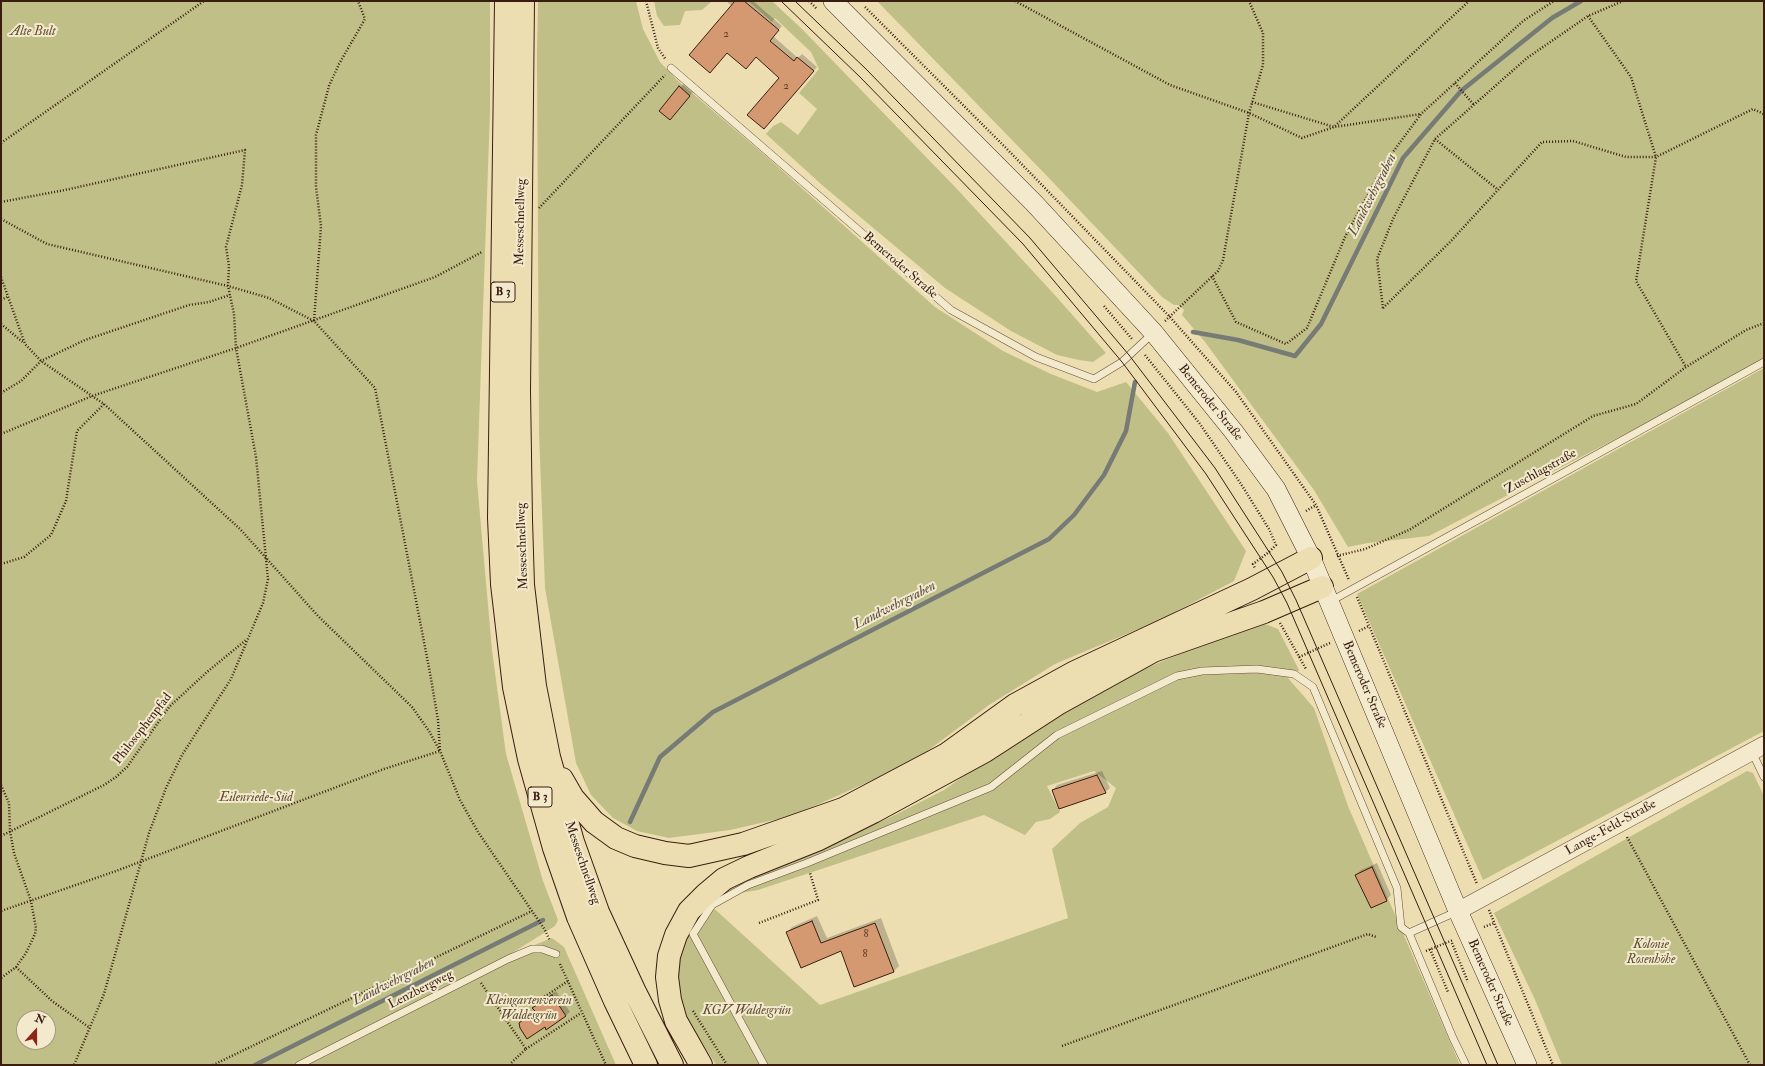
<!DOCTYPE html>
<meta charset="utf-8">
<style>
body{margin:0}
#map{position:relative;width:1765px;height:1066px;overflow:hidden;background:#eddeb2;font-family:"IM FELL Double Pica",serif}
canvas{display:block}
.frame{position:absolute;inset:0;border:2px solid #3a1d11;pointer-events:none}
.north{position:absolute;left:16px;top:1010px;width:40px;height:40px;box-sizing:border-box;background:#f3eacd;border:1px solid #a99882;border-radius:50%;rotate:21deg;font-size:11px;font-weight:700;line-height:16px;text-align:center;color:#3a1d11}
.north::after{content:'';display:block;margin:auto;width:14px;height:18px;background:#8f2418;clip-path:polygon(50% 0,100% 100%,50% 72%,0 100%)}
</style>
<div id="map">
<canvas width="1765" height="1066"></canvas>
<div class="frame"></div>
<div class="north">N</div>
</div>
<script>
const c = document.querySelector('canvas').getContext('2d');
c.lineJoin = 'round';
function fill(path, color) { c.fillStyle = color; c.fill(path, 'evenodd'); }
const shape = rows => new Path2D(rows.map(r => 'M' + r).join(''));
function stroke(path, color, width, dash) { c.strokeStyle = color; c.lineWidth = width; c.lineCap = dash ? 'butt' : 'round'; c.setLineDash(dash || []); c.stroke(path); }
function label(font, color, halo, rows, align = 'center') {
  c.font = font + ' "IM FELL Double Pica",serif'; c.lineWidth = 4; c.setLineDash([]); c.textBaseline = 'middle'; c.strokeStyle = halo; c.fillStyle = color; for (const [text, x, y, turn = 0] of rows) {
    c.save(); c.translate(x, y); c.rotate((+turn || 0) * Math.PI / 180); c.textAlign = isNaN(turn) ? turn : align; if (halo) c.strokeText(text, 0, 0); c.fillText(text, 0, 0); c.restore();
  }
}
const green = shape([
 [1,1,490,1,490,111,477,481,492,650,506,754,543,881,558,920,555,926,509,955,552,938,564,947,616,1065,1,1065],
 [24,1018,48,1018,48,1042,24,1042],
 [538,1,636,1,643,29,660,62,678,81,767,157,935,307,1003,351,1051,374,1097,392,1126,382,1168,433,1246,551,1234,581,1160,620,1055,664,989,705,922,755,875,779,792,816,730,830,669,838,637,831,613,818,591,795,576,763,545,588,539,433,537,54],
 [654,1,711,1,711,2,702,10,685,11,680,25,664,26,657,16],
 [748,1,772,1,803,30,957,189,1053,293,1106,353,1093,362,1079,360,1057,355,1011,331,945,288,822,185,766,134,773,126,781,122,798,135,817,109,799,93,819,69,811,52,775,18,772,22],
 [877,1,1764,1,1764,362,1429,536,1368,543,1348,547,1314,490,1205,342,1182,315,1184,310,1179,305,1174,305,1162,297,1046,175],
 [1764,368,1764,731,1483,880,1357,594],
 [1265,624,1278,629,1299,670,1288,678,1314,708,1348,806,1460,1065,716,1065,685,1015,678,987,680,955,687,935,707,902,820,1005,1068,918,1052,849,1080,823,1108,807,1116,788,1094,771,1047,786,1060,812,1050,819,1036,822,1025,835,984,815,758,890,728,895,733,884,889,818,944,790,1025,733,1104,685,1183,653],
 [1747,771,1753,773,1764,796,1764,1065,1562,1065,1536,1002,1494,913]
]);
const shadow = shape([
 [726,1,753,1,782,26,773,36,798,58,802,54,817,67,768,124,781,78,756,56,732,6],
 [685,83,694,91,675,114,680,87],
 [1102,771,1110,788,1105,792,1053,790,1057,785],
 [1377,863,1391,895,1386,900,1356,875,1361,870],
 [817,916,827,938,881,918,899,966,893,972,842,949,787,933,792,927],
 [556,991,570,1012,566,1015,547,1028,545,1026,520,1023,535,1011,533,1008,537,1004]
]);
const stream = shape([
 [1193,332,1238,340,1295,356,1321,324,1403,158,1461,91,1552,18,1581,1],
 [630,822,660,757,713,712,1049,539,1074,515,1104,475,1126,431,1135,382],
 [255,1065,543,920]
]);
const building = shape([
 [735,1,744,1,779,30,770,41,794,61,797,57,814,71,764,129,747,115,779,78,756,57,746,69,727,53,710,73,689,55,735,1],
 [679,86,690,96,670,120,659,111,679,86],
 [1097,775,1106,793,1059,809,1052,790,1097,775],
 [1372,867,1387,901,1371,908,1355,875,1372,867],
 [812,921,821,943,875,923,894,972,854,987,841,951,801,968,786,932,812,921],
 [552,995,566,1016,546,1030,545,1027,527,1039,520,1028,519,1023,535,1011,532,1008,552,995]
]);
const path = shape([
 [646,1,658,48,666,60],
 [809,1,817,9],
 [1015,1,1170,85,1249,113,1302,138,1334,127,1469,1],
 [865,7,1006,148,1170,317,1236,392,1316,505,1349,580],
 [1588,16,1631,77,1656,157,1636,281,1686,367],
 [1455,83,1474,105],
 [1252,102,1334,127,1421,114],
 [1435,139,1497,189],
 [1,143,204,1],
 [1,202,65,190,245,150,242,185,226,247,229,266,228,286,234,314,236,348,256,457,268,579,263,603,231,679,182,755,166,788,149,833,104,994,74,1065],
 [539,208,665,75],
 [1,219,47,244,228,286,269,298,314,321,375,388,430,673,438,720,440,751,384,769,116,871,1,911],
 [1212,276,1236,322,1286,344,1307,328,1345,237,1387,160,1421,114,1523,21,1554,1],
 [1,277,25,344,41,361,104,404,241,530,318,616,412,707,429,731,440,751,460,800,478,832,545,930,550,941],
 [1,300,7,297],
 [1104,306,1132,339],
 [1383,308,1450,242,1542,142,1573,141,1626,157,1656,157,1753,109,1764,114],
 [1383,308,1377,259,1393,219,1435,139,1527,58,1588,16,1623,1],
 [314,321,321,226,316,187,316,135,329,86,339,64,365,19,358,1],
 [1165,321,1218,271,1223,260,1249,113,1263,65,1263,33,1249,1],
 [1,324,24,343],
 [1145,355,1200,424,1241,484,1269,529,1276,545,1269,552,1253,564,1255,568],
 [1,393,21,381,41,361,85,340,189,305,209,302,230,295],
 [1,434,92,396,236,348,435,277,482,252],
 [1306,511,1316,505],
 [1337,556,1365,549,1409,530,1593,416,1636,404,1686,367,1746,330,1764,323],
 [1,564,24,557,51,535,66,501,77,431,104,404],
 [1357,597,1477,884],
 [1280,623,1306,669],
 [1359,631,1369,626],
 [1299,657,1330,643],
 [1,785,9,803,10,831,14,853,31,901,36,928,35,934,26,953,16,967,1,978],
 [1,836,104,785,116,777,127,767,169,707,207,672,246,640],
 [1627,837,1750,1065],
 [1489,910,1553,1065],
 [759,923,818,900,810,873],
 [1484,927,1494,923],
 [1452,943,1468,982],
 [1430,949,1448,992],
 [1426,951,1453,940],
 [560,964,606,1065],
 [16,967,52,1001,90,1028],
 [481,983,526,1049,511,1063,511,1065],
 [532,1005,568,981],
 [693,1011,727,1065],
 [1062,1046,1368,934,1376,937],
 [526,1049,581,1013],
 [213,1065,532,911]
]);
const service = shape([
 [671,68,951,310,1036,357,1094,379,1122,362,1153,333],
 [1331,601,1764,362],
 [1752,752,1764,777],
 [1409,933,1458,911],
 [299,1065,508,959,532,949,542,949,556,954],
 [764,1065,693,934,712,905,748,885,807,863,991,787,1057,735,1177,676,1202,671,1257,669,1294,674,1313,687,1397,888,1401,927,1409,933,1453,1038,1466,1065]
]);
const tertiary = shape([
 [1458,911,1764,745]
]);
const secondary = shape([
 [833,1,1034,203,1154,333,1234,432,1276,489,1311,558,1458,911,1527,1065]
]);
const trunk = shape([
 [506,1,499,518,502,584,514,687,529,759,554,848,578,917,615,1001,646,1065],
 [523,1,519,390,521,520,523,585,535,686,549,757,573,842,598,912,635,992,672,1065],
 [562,779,573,798,594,822,616,838,635,846,665,853,689,856,743,844,843,809,947,754,1015,705,1075,672,1252,589,1311,558],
 [701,1065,676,1021,670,1000,667,977,669,956,676,935,689,911,705,895,724,879,749,867,819,839,873,812,985,751,1059,703,1153,651,1264,612,1322,587]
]);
const tram = shape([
 [781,1,860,77,1023,244,1122,362,1206,474,1273,577,1287,603,1487,1065],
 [795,1,867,70,1030,238,1129,355,1215,468,1282,572,1296,600,1498,1065]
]);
const numberNames = [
 ["2",726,35],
 ["2",786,87],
 ["8",866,935],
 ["8",865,955]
];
const shields = [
 [503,292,24],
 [540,797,24]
];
const shieldNames = [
 ["B 3",503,292],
 ["B 3",540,797]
];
const parkNames = [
 ["Alte Bult",33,32],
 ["Eilenriede-Süd",256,798],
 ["Kolonie",1651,945],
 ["Rosenhöhe",1651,960],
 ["Kleingartenverein",529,1001],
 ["Waldesgrün",529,1016],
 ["KGV Waldesgrün",747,1011]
];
const streetNames = [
 ["Messeschnellweg",521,222,-89],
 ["Bemeroder Straße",900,266,41],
 ["Bemeroder Straße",1210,403,51],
 ["Zuschlagstraße",1541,472,-29],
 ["Messeschnellweg",523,546,-92],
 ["Bemeroder Straße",1364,685,67],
 ["Philosophenpfad",143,729,-52],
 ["Lange-Feld-Straße",1611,828,-29],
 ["Messeschnellweg",582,863,71],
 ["Bemeroder Straße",1490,983,66],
 ["Lenzbergweg",421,990,-27]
];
const waterNames = [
 ["Landwehrgraben",1373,195,-63],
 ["Landwehrgraben",895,606,-27],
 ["Landwehrgraben",394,982,-27]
];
fill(green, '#c0bf87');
fill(shadow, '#0003');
stroke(stream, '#767b75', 4.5);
fill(building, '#d59971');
stroke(building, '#3a1d11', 1);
stroke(service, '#674d39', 8);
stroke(tertiary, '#674d39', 18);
stroke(secondary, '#3a1d11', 20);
stroke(trunk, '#3a1d11', 24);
stroke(path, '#3a1d11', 2.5, [1, 2]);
stroke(service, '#f3eacd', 7);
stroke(tertiary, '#f3eacd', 17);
stroke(secondary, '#f3eacd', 19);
stroke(trunk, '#eddeb2', 22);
stroke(tram, '#3a1d11', 1);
label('11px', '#613c29', null, numberNames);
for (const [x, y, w] of shields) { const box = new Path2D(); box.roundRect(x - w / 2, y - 10, w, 20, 3); c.fillStyle = '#f3eacd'; c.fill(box); stroke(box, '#3a1d11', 1); }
label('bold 12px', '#3a1d11', null, shieldNames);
label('italic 13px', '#624e34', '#f3eacd', parkNames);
label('13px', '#3a1d11', '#f3eacd', streetNames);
label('italic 14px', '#584c43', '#f3eacd', waterNames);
</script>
